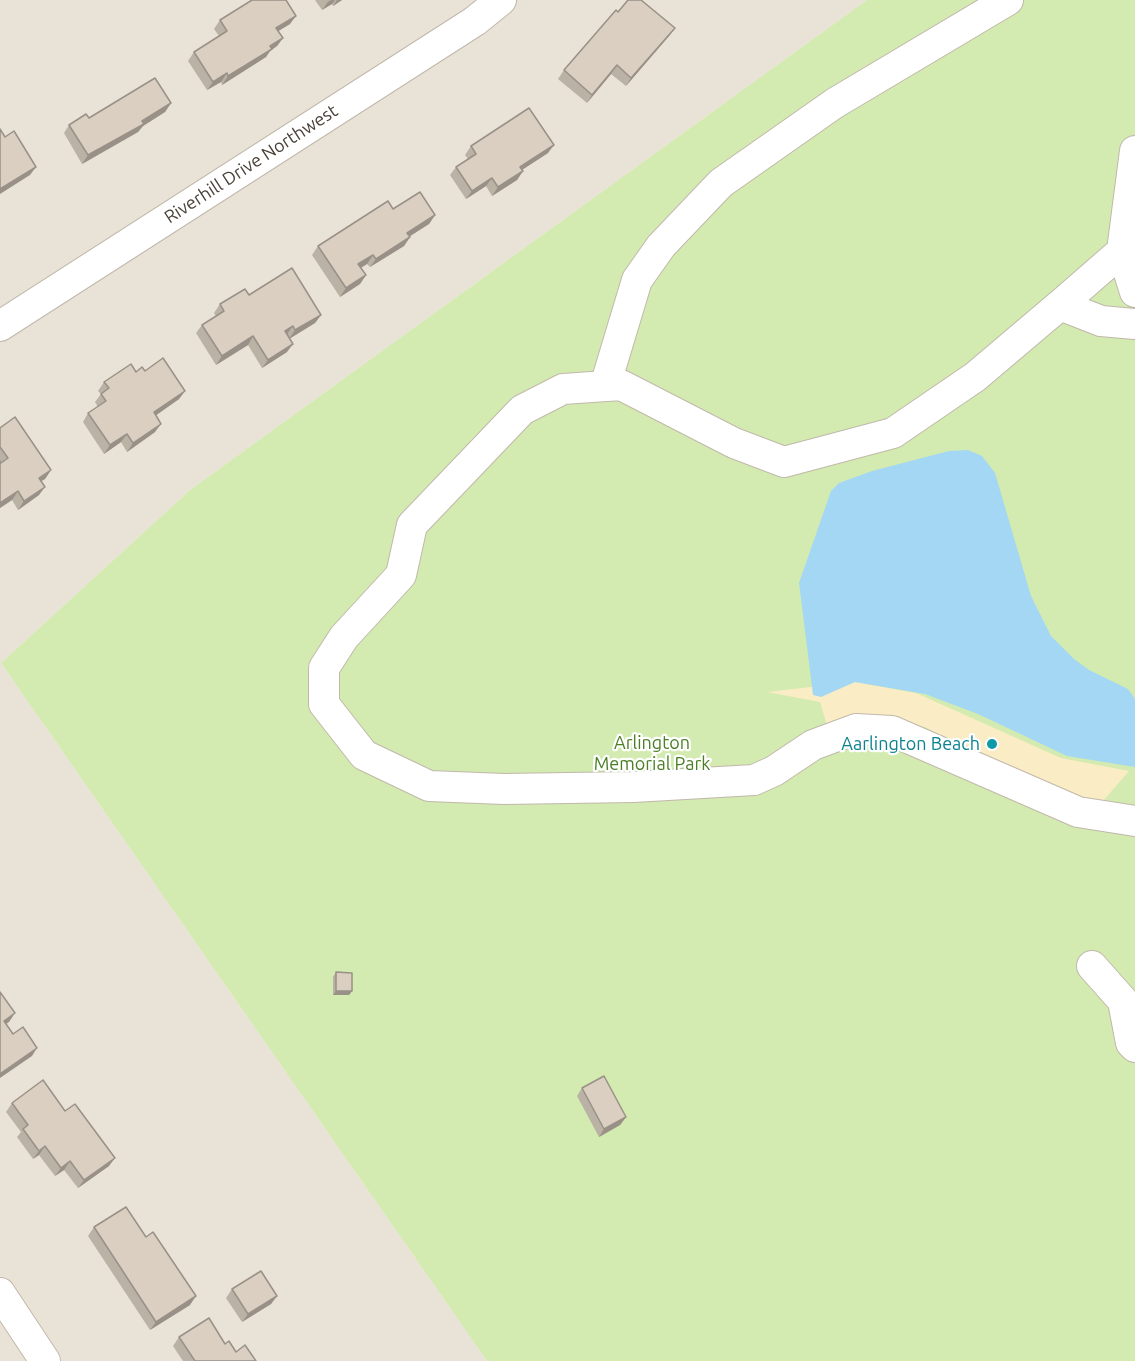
<!DOCTYPE html>
<style>
body{margin:0}
canvas{display:block;background:#f5f1e9}
</style>
<canvas width="1135" height="1361"></canvas>
<script>
const c = document.querySelector('canvas').getContext('2d');
c.lineJoin = 'round';
function fill(path, color) { c.fillStyle = color; c.fill(path, 'evenodd'); }
const shape = rows => new Path2D(rows.map(r => 'M' + r).join(''));
function stroke(path, color, width, dash) { c.strokeStyle = color; c.lineWidth = width; c.lineCap = dash ? 'butt' : 'round'; c.setLineDash(dash || []); c.stroke(path); }
function label(font, color, halo, rows, align = 'center') {
  c.font = font + ' Ubuntu,sans-serif'; c.lineWidth = 4.5; c.setLineDash([]); c.textBaseline = 'middle'; c.strokeStyle = halo; c.fillStyle = color; for (const [text, x, y, turn = 0] of rows) {
    c.save(); c.translate(x, y); c.rotate((+turn || 0) * Math.PI / 180); c.textAlign = isNaN(turn) ? turn : align; if (halo) c.strokeText(text, 0, 0); c.fillText(text, 0, 0); c.restore();
  }
}
const residential = shape([
 [0,0,867,0,190,490,1,663,487,1361,0,1361]
]);
const green = shape([
 [867,0,1135,0,1135,1361,487,1361,1,663,190,490]
]);
const sand = shape([
 [855,682,916,693,1061,758,1129,771,1098,807,1013,776,925,727,877,720,828,729,820,702,767,692]
]);
const water = shape([
 [968,450,982,456,995,473,1031,596,1051,636,1074,659,1089,670,1128,689,1135,699,1135,767,1067,756,978,714,925,694,855,682,821,697,813,695,799,583,831,491,839,483,872,471,949,451]
]);
const minor = shape([
 [1135,249,1122,251,1135,292],
 [1060,305,1122,251,1135,151],
 [1135,324,1101,321,1060,305,975,377,893,433,784,462,734,443,621,385,563,389,522,410,412,525,401,575,344,637,324,668,324,704,364,755,429,786,504,789,633,787,754,780,774,771,813,745,856,729,892,731,1078,812,1135,821],
 [0,326,475,21,501,0],
 [605,386,637,280,661,246,721,183,835,103,1008,0],
 [1092,966,1123,1001,1131,1043,1135,1047],
 [0,1293,45,1361]
]);
const wall = shape([
 [315,0,342,0,333,6,332,4,322,10],
 [618,12,675,28,669,36,626,86,611,74,587,103,558,79,564,70],
 [220,20,290,24,278,31,283,38,277,46,270,51,266,57,222,85,221,82,207,90,188,61,194,52,219,36,214,29],
 [171,103,165,112,143,126,138,132,82,164,64,133,69,125,89,118],
 [471,146,548,153,522,170,523,171,517,180,492,196,486,186,466,199,450,175,456,167,468,159,465,155],
 [393,209,435,215,429,224,409,236,410,237,404,246,370,267,367,264,361,268,366,275,360,284,340,297,312,255,318,246],
 [249,295,321,315,315,323,289,339,287,335,287,352,262,368,248,345,216,365,196,333,202,325,216,316,214,313,220,304],
 [145,371,185,391,179,399,156,415,155,432,127,452,121,442,104,454,83,422,88,413,98,407,95,402,101,394,98,391,104,382,136,372],
 [0,428,51,470,45,479,41,481,39,495,18,510,12,500,0,508],
 [336,972,352,991,349,995,333,995,333,977],
 [582,1088,626,1117,620,1125,599,1137,577,1096],
 [12,1103,65,1111,109,1166,78,1188,64,1170,55,1176,39,1155,33,1159,17,1137,21,1132,6,1112],
 [94,1227,190,1305,150,1330,88,1236],
 [232,1289,277,1296,271,1304,242,1322,226,1298],
 [179,1337,225,1344,236,1352,256,1361,183,1361,173,1346]
]);
const shadedWall = shape([
 [331,0,335,0,332,4,322,10,328,2],
 [337,0,342,0,333,6],
 [296,16,290,24,270,36,276,28],
 [675,28,669,36,626,86,631,78],
 [283,38,277,46,270,51,266,57,222,85,228,76],
 [617,65,611,74,587,103,592,95],
 [227,73,221,82,207,90,213,82],
 [171,103,165,112,143,126,138,132,82,164,88,155],
 [554,145,548,153,514,175,520,167],
 [36,167,30,175,0,194,0,189],
 [523,171,517,180,492,196,498,187],
 [492,178,486,186,466,199,472,191],
 [435,215,429,224,401,242,407,233],
 [410,237,404,246,370,267,376,259],
 [373,255,367,264,352,273,358,264],
 [366,275,360,284,340,297,346,288],
 [321,315,315,323,289,339,295,330],
 [293,326,287,334,279,340,285,331],
 [253,336,248,345,216,365,222,356],
 [293,344,287,352,262,368,268,360],
 [185,391,179,399,148,421,154,412],
 [161,424,155,432,127,452,133,443],
 [127,434,121,442,104,454,110,445],
 [51,470,45,479,33,486,39,478],
 [45,487,39,495,18,510,24,501],
 [18,491,12,500,0,508,0,503],
 [336,991,352,991,349,995,333,995],
 [15,1013,9,1022,0,1028,4,1021],
 [37,1048,32,1056,0,1078,0,1074],
 [626,1117,620,1125,599,1137,604,1129],
 [45,1146,39,1155,33,1159,39,1151],
 [115,1158,109,1166,78,1188,84,1180],
 [70,1161,64,1170,55,1176,61,1168],
 [196,1296,190,1305,150,1330,156,1322],
 [277,1296,271,1304,242,1322,248,1314]
]);
const building = shape([
 [252,0,286,0,296,16,276,28,283,38,270,46,272,49,228,76,227,73,213,82,194,52,227,31,220,20,252,0],
 [628,0,641,0,675,28,631,78,617,65,592,95,564,70,616,10,618,12,628,0],
 [155,78,171,103,142,121,144,124,88,155,69,125,86,114,89,118,155,78],
 [529,108,554,145,520,167,523,171,498,187,492,178,472,191,456,167,476,154,471,146,529,108],
 [0,129,5,137,14,131,36,167,0,189,0,129],
 [420,192,435,215,407,233,410,237,376,259,373,255,358,264,366,275,346,288,318,246,388,201,393,209,420,192],
 [292,268,321,315,295,330,293,326,285,331,293,344,268,360,253,336,222,356,202,325,224,311,220,304,245,289,249,295,292,268],
 [163,358,185,391,154,412,161,424,133,443,127,434,110,445,88,413,106,401,101,394,109,388,104,382,131,364,136,372,142,367,145,371,163,358],
 [15,417,51,470,39,478,45,487,24,501,18,491,0,503,0,461,1,463,8,458,0,447,0,428,15,417],
 [336,972,352,973,352,991,336,991,336,972],
 [0,992,15,1013,4,1021,13,1034,23,1027,37,1048,0,1074,0,992],
 [604,1076,626,1117,604,1129,582,1088,604,1076],
 [43,1080,65,1111,75,1104,115,1158,84,1180,70,1161,61,1168,45,1146,39,1151,23,1129,28,1125,12,1103,43,1080],
 [126,1207,146,1237,153,1232,196,1296,156,1322,94,1227,126,1207],
 [261,1271,277,1296,248,1314,232,1289,261,1271],
 [209,1318,225,1344,229,1341,236,1352,245,1345,256,1361,195,1361,179,1337,209,1318]
]);
const markers = [
 [992,744,6,"#0f9aa8"]
];
const streetNames = [
 ["Riverhill Drive Northwest",251,164,-33]
];
const parkNames = [
 ["Arlington",652,743],
 ["Memorial Park",652,764]
];
const cultureNames = [
 ["Aarlington Beach",980,744]
];
fill(residential, '#e9e3d7');
fill(green, '#d3ebb0');
fill(sand, '#faecc4');
fill(water, '#a3d7f4');
stroke(minor, '#c1b8ab', 32);
stroke(minor, '#fff', 30);
fill(wall, '#bbb2a6');
fill(shadedWall, '#999187');
fill(building, '#dacfc1');
stroke(building, '#999187', 1.5);
for (const [x, y, r, color] of markers) { const dot = new Path2D(); dot.arc(x, y, r, 0, 2 * Math.PI); c.fillStyle = color; c.fill(dot); stroke(dot, '#fff', 2); }
label('18px', '#494137', '#fff', streetNames);
label('18px', '#4c7e27', '#fff', parkNames);
label('18px', '#0d838f', '#fff', cultureNames, 'right');
</script>
